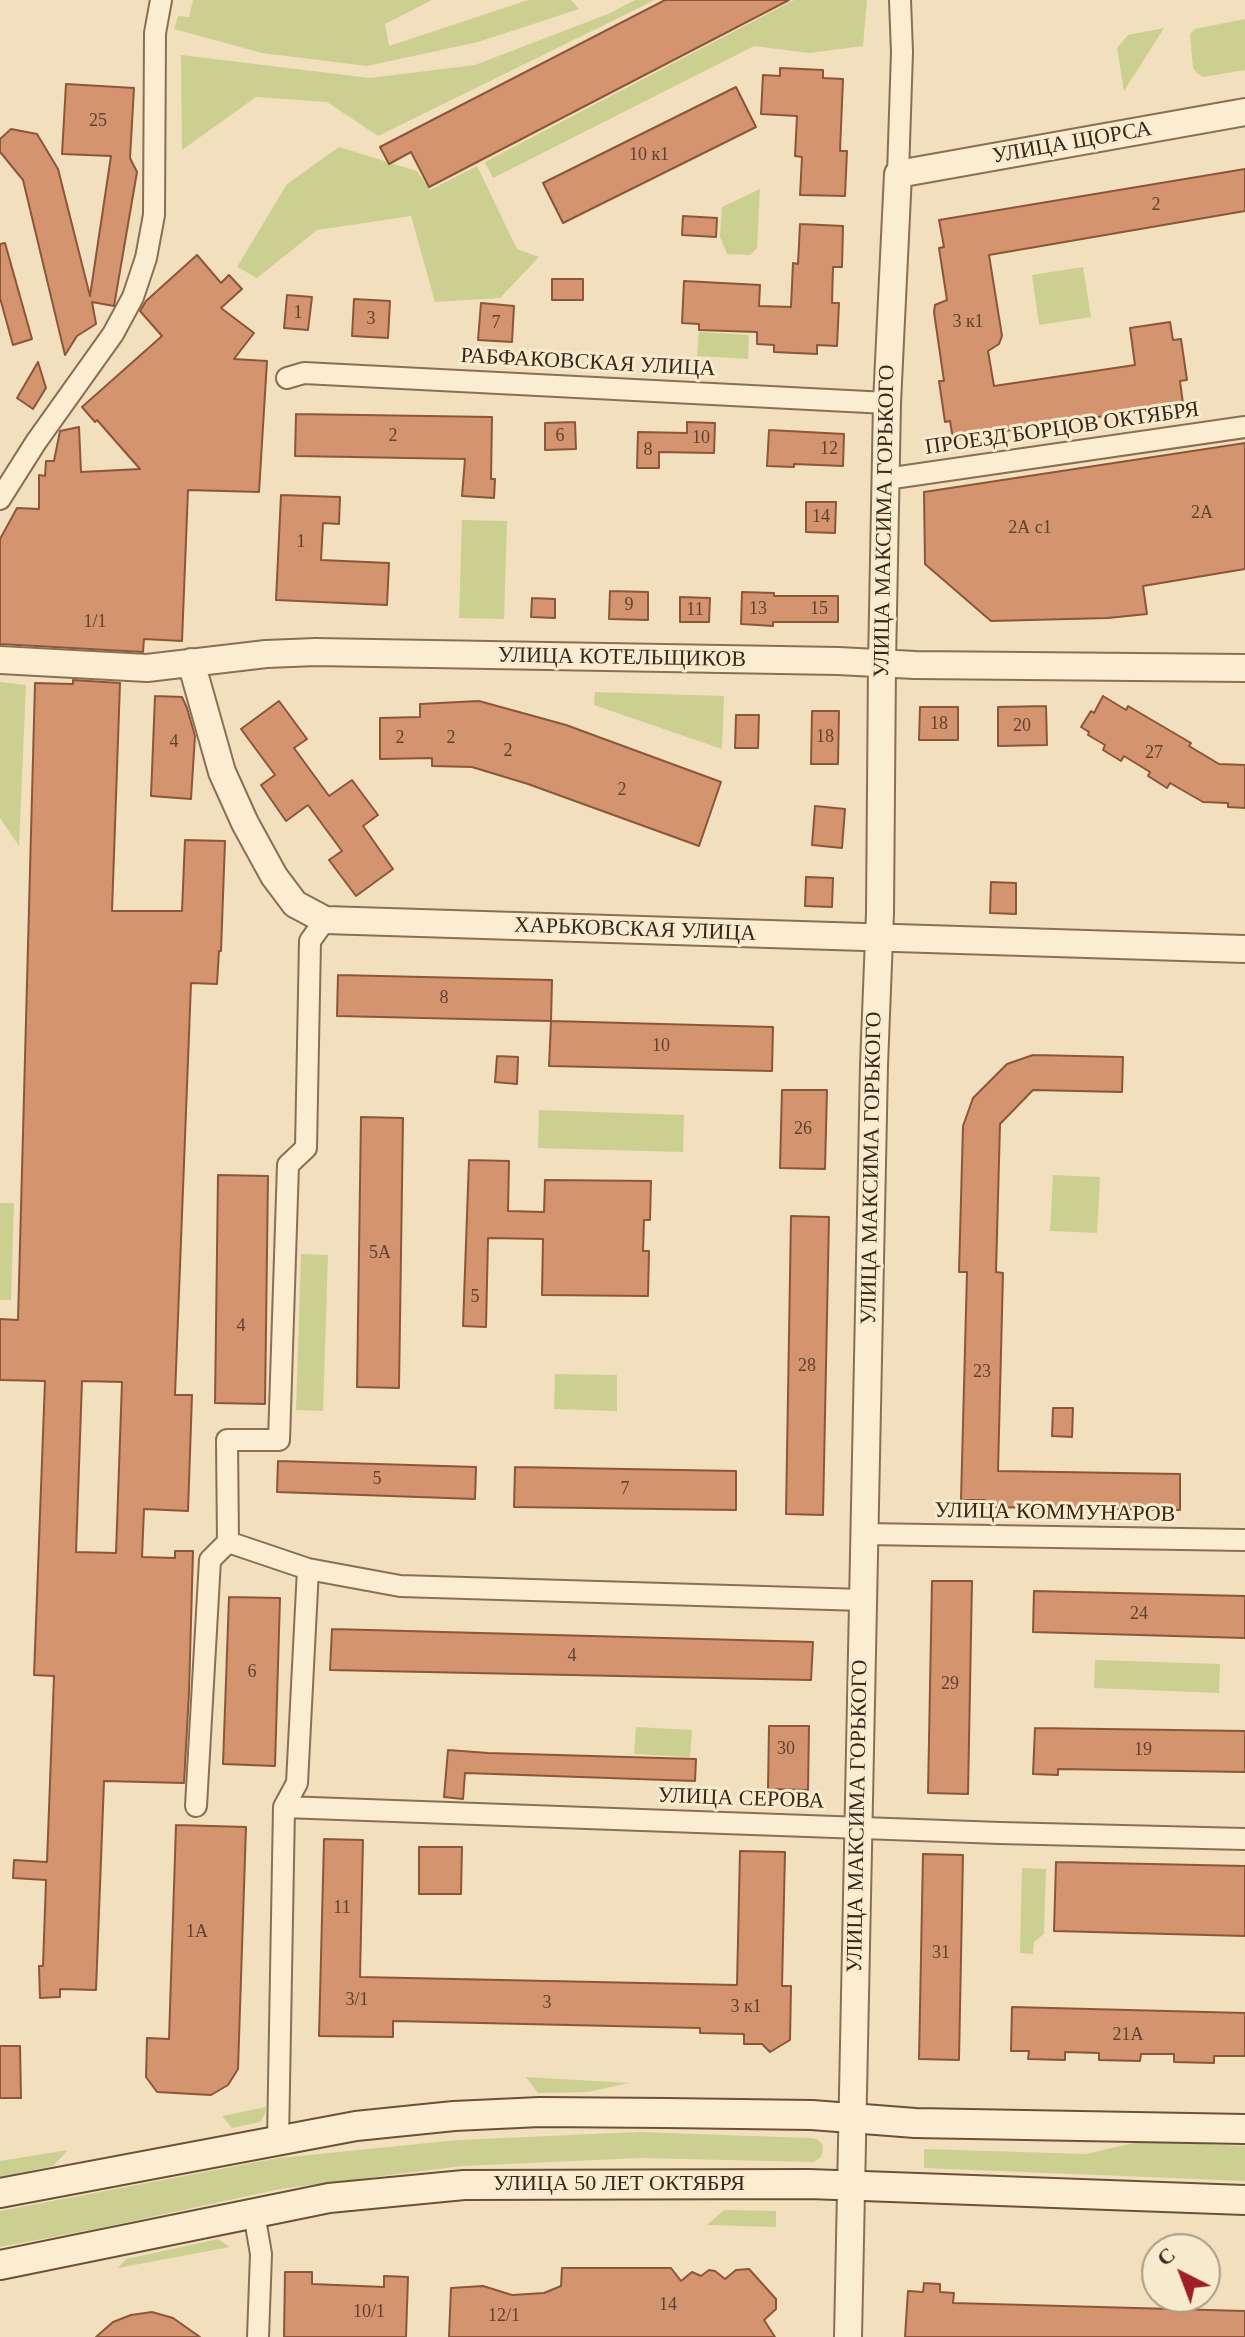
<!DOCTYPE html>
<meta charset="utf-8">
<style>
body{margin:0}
#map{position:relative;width:1245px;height:2337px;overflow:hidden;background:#f1dfbd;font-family:"Times New Roman",serif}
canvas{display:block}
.north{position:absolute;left:1141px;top:2233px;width:80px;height:80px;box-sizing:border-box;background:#f8eacd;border:2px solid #ab9c86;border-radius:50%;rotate:318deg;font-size:22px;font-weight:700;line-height:32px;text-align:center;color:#38281b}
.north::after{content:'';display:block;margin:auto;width:28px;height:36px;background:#9e2026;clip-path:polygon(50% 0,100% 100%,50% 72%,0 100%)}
</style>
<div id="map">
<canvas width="1245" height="2337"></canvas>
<div class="north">С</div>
</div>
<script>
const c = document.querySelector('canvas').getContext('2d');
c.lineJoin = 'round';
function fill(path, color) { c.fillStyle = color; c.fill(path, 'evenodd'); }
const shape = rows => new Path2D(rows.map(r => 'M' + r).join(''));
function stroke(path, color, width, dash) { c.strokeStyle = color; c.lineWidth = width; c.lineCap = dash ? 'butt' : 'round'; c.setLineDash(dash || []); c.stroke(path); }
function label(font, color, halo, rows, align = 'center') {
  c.font = font + ' "Times New Roman",serif'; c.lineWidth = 6; c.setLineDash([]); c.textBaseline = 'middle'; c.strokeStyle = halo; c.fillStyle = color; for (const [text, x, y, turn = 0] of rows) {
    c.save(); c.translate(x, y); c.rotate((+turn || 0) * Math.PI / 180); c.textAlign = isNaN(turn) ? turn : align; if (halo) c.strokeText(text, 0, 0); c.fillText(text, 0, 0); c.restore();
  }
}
const green = shape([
 [193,0,432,0,385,24,389,46,528,0,571,0,579,9,478,42,367,66,262,53,174,29,178,16,189,17],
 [635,0,655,0,378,136,327,102,256,97,182,150,181,55,370,78,475,65,608,14],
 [794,0,867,0,863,46,810,53,754,46,493,178,485,162],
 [1245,19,1245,70,1203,77,1197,73,1193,68,1190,34,1195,29],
 [1164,28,1124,91,1117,48,1128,35],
 [339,147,417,171,430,190,477,166,517,249,539,257,500,298,435,302,411,216,317,230,257,278,237,267,287,184],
 [760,189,757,248,750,255,727,254,720,237,722,207],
 [1083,267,1091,317,1039,325,1032,275],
 [699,332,749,335,748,359,697,356],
 [462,520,507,521,504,619,459,618],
 [0,682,26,685,19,846,0,818],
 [595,692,724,696,722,749,594,705],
 [539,1110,684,1115,683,1152,538,1148],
 [1053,1175,1100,1177,1097,1233,1050,1231],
 [0,1203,14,1203,11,1300,0,1300],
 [301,1254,328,1255,323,1411,296,1410],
 [555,1374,617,1375,617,1411,554,1409],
 [1095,1660,1220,1664,1219,1693,1094,1688],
 [636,1727,692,1730,690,1757,634,1754],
 [1022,1868,1046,1869,1044,1934,1034,1942,1033,1954,1020,1953],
 [526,2077,629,2083,588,2092,538,2093],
 [266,2107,265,2114,260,2122,232,2128,222,2116],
 [639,2132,809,2138,817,2139,823,2145,823,2149,821,2157,814,2162,641,2158,462,2166,280,2189,100,2228,0,2247,0,2211,279,2158,458,2140],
 [1142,2141,1245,2146,1245,2181,924,2168,924,2149,1086,2154],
 [68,2150,53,2166,0,2177,0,2161],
 [724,2210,776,2211,776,2227,707,2225],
 [218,2239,230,2247,118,2268,126,2259]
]);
const building = shape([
 [665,0,789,0,429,187,411,152,389,164,380,147,665,0],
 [780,68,823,70,823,78,843,79,840,151,847,151,845,196,800,195,802,157,795,156,797,116,761,114,763,75,780,76,780,68],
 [66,84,134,88,130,158,137,172,114,306,92,302,96,324,77,336,65,355,23,180,0,152,0,139,11,129,37,134,58,169,90,296,111,156,62,154,66,84],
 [736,87,756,127,563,223,543,183,736,87],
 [1245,169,1245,211,989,255,1002,336,999,344,988,351,994,386,1135,365,1130,328,1170,322,1173,340,1181,339,1187,380,1180,381,1183,404,953,439,950,421,945,422,939,381,944,381,934,312,935,305,947,300,939,248,944,247,939,220,1245,169],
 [683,216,717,218,716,237,682,235,683,216],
 [800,224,843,226,842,267,833,267,832,303,839,303,837,346,817,345,817,354,774,352,774,345,757,344,757,332,699,330,699,324,682,323,684,281,760,285,759,306,791,307,793,263,798,264,800,224],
 [5,243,32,339,13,345,0,298,0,244,5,243],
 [197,255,221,283,229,275,242,289,221,308,254,333,234,359,267,361,259,492,188,490,182,641,144,639,143,652,0,644,0,539,17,508,39,509,39,475,45,476,46,461,54,461,60,431,79,427,81,472,140,469,97,420,95,422,82,407,162,336,140,311,146,301,197,255],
 [552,279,583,279,583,300,552,300,552,279],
 [287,295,312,297,308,330,284,328,287,295],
 [354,299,390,301,388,338,352,336,354,299],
 [481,303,514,306,512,342,478,340,481,303],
 [38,362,46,388,33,409,17,398,38,362],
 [296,414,492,417,491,479,495,479,494,498,462,496,465,459,295,456,296,414],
 [575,422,576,449,545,450,545,423,575,422],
 [687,422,715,423,714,453,659,452,659,468,637,468,638,432,687,433,687,422],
 [769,430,844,434,843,466,794,464,794,467,767,466,769,430],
 [1245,443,1245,569,1143,586,1147,614,1108,618,991,621,925,564,924,492,1245,443],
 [281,495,340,497,339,524,323,523,321,560,389,563,387,605,276,600,281,495],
 [806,502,836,502,835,533,806,532,806,502],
 [610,591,648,592,648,620,609,619,610,591],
 [742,592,774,593,774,596,838,596,838,622,773,622,773,626,741,624,742,592],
 [680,597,710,598,709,622,680,622,680,597],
 [532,598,555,599,555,618,531,617,532,598],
 [73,680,120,683,112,911,182,911,185,840,225,841,221,951,219,951,217,984,191,983,175,1395,192,1395,188,1511,144,1509,142,1557,175,1558,175,1551,193,1551,189,1692,184,1783,104,1781,96,1990,60,1989,60,1997,40,1998,39,1966,43,1966,46,1880,13,1878,14,1860,47,1862,54,1676,34,1675,45,1381,0,1380,0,1319,18,1320,35,683,73,684,73,680],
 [82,1381,122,1382,116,1553,76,1552,82,1381],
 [155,696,182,697,187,708,195,736,191,799,151,796,155,696],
 [1103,696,1126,710,1128,706,1191,743,1189,746,1219,764,1245,765,1245,808,1228,807,1228,803,1203,802,1170,783,1167,788,1148,776,1150,772,1124,756,1121,761,1103,750,1105,745,1088,735,1089,732,1081,727,1091,711,1094,713,1103,696],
 [279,701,307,739,294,748,329,796,352,780,378,815,363,826,393,869,356,896,329,860,342,851,308,805,286,821,261,785,275,775,241,729,279,701],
 [479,701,566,725,721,782,699,846,528,784,472,767,432,766,432,758,380,759,380,718,420,717,420,704,479,701],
 [1046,706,1047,745,998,746,998,707,1046,706],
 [920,707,958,707,958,740,919,740,920,707],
 [812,711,839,711,838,764,811,764,812,711],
 [736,715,759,715,758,748,735,748,736,715],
 [815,806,845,809,842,848,812,845,815,806],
 [806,877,833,878,832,907,805,906,806,877],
 [991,882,1016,883,1016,914,990,913,991,882],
 [338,975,552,980,551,1021,337,1016,338,975],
 [551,1021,773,1027,772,1071,549,1066,551,1021],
 [1033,1055,1123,1057,1122,1092,1033,1090,1000,1124,996,1272,1003,1273,998,1471,1180,1474,1180,1510,985,1507,985,1500,961,1500,967,1272,959,1272,963,1126,973,1098,1007,1064,1033,1055],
 [497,1056,518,1057,517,1084,495,1082,497,1056],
 [782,1090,827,1090,825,1169,780,1168,782,1090],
 [361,1117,403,1118,399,1388,357,1387,361,1117],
 [469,1160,509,1161,508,1211,544,1212,545,1180,651,1181,650,1220,644,1220,643,1251,649,1251,648,1296,542,1295,543,1239,488,1238,486,1327,463,1326,469,1160],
 [218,1175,268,1176,265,1404,215,1403,218,1175],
 [791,1216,829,1217,823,1515,786,1514,791,1216],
 [1053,1408,1073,1408,1072,1437,1052,1436,1053,1408],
 [278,1461,476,1467,475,1499,277,1492,278,1461],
 [515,1467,736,1471,736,1510,514,1507,515,1467],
 [932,1581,972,1581,968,1794,928,1793,932,1581],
 [1034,1591,1245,1596,1245,1638,1033,1632,1034,1591],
 [229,1597,280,1598,275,1766,223,1764,229,1597],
 [332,1629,813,1642,811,1680,330,1670,332,1629],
 [769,1726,809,1726,808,1790,768,1789,769,1726],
 [1035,1728,1245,1731,1245,1772,1058,1769,1058,1775,1033,1774,1035,1728],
 [448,1750,488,1753,696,1759,695,1781,465,1773,463,1799,444,1797,448,1750],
 [176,1825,246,1827,238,2069,228,2085,211,2095,157,2092,146,2077,147,2038,169,2039,176,1825],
 [324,1839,363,1840,360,1977,737,1985,740,1851,785,1852,782,1986,791,1986,790,2040,770,2052,762,2044,744,2044,744,2034,700,2033,700,2028,393,2021,393,2037,319,2036,324,1839],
 [419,1847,462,1847,461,1894,419,1894,419,1847],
 [923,1854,963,1855,959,2060,919,2059,923,1854],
 [1056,1862,1245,1866,1245,1936,1054,1931,1056,1862],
 [1012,2007,1245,2013,1245,2056,1214,2056,1214,2063,1174,2062,1174,2054,1141,2054,1140,2061,1099,2060,1099,2053,1065,2052,1065,2060,1028,2059,1029,2051,1011,2051,1012,2007],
 [0,2046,20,2046,21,2098,0,2098,0,2046],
 [562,2268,671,2268,681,2281,692,2272,701,2276,709,2270,715,2271,725,2279,736,2270,749,2269,776,2299,776,2309,764,2320,775,2337,449,2337,451,2288,483,2286,512,2295,544,2293,561,2286,562,2268],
 [285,2272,312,2272,312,2284,384,2287,384,2276,408,2277,406,2337,284,2337,285,2272],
 [924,2283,940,2284,940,2292,954,2293,953,2303,1245,2311,1245,2337,905,2337,908,2291,923,2292,924,2283],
 [152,2312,173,2318,200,2337,96,2337,113,2322,131,2315,152,2312]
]);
const minor = shape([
 [898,174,902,52,900,0],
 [287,378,304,373,887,403],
 [886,479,1245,427],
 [0,499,36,442,113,334,133,297,146,258,154,215,155,33,161,0],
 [864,1534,1245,1540],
 [228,1542,308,1569,400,1586,863,1600],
 [196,1806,210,1560,228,1542,227,1440,279,1440,288,1165,306,1148,310,941,325,920],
 [284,1807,1000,1833,1245,1839],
 [278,2140,284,1807,297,1783,308,1569],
 [254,2213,261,2254,258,2337]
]);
const tertiary = shape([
 [0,660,147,668,266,654,316,652,838,661,915,665,1245,668],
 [191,662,222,772,245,823,274,876,295,904,325,920,1245,949],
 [848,2337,874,1065,880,913,882,664,887,403,898,174,1245,112]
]);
const secondary = shape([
 [0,2193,356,2126,454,2116,540,2112,666,2113,812,2115,915,2123,1245,2129],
 [0,2265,329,2198,464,2185,809,2184,1245,2200]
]);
const numberNames = [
 ["25",98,121],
 ["10 к1",649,155],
 ["2",1156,205],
 ["1",298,313],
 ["3",371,319],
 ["3 к1",968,322],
 ["7",496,323],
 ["2",393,436],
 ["6",560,436],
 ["10",701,438],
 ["12",829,449],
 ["8",648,450],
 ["2А",1202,513],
 ["14",821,517],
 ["2А с1",1030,528],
 ["1",301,542],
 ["9",629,605],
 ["13",758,609],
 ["15",819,609],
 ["11",695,610],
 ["1/1",95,622],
 ["18",939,724],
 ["20",1022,726],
 ["18",825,737],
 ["2",400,738],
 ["2",451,738],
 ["4",174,742],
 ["2",508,751],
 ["27",1154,753],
 ["2",622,790],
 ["8",444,998],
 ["10",661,1046],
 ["26",803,1129],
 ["5А",380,1253],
 ["5",475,1297],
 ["4",241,1326],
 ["28",807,1366],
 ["23",982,1372],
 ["5",377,1479],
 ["7",625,1489],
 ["24",1139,1614],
 ["4",572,1656],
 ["6",252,1672],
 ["29",950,1684],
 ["30",786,1749],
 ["19",1143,1750],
 ["11",342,1908],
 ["1А",197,1932],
 ["31",941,1953],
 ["3/1",357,2000],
 ["3",547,2003],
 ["3 к1",746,2007],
 ["21А",1128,2035],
 ["14",668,2305],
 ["10/1",369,2312],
 ["12/1",504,2316]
];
const streetNames = [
 ["УЛИЦА ЩОРСА",1072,143,-10],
 ["РАБФАКОВСКАЯ УЛИЦА",588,363,3],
 ["ПРОЕЗД БОРЦОВ ОКТЯБРЯ",1062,429,-8],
 ["УЛИЦА МАКСИМА ГОРЬКОГО",885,521,-89],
 ["УЛИЦА КОТЕЛЬЩИКОВ",622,658,1],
 ["ХАРЬКОВСКАЯ УЛИЦА",635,930,2],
 ["УЛИЦА МАКСИМА ГОРЬКОГО",872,1168,-89],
 ["УЛИЦА КОММУНАРОВ",1055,1513,1],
 ["УЛИЦА СЕРОВА",741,1799,2],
 ["УЛИЦА МАКСИМА ГОРЬКОГО",858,1816,-89],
 ["УЛИЦА 50 ЛЕТ ОКТЯБРЯ",619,2184]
];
fill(green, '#cbd090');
fill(building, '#d3946f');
stroke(building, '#8c5639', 2);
stroke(minor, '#8a6f55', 24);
stroke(tertiary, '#8a6f55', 30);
stroke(secondary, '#6c5038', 32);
stroke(minor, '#fcedd1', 20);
stroke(tertiary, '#fcedd1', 26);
stroke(secondary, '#fcedd1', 28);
label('18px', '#5f4330', null, numberNames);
label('22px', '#38281b', '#f8eacd', streetNames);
</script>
